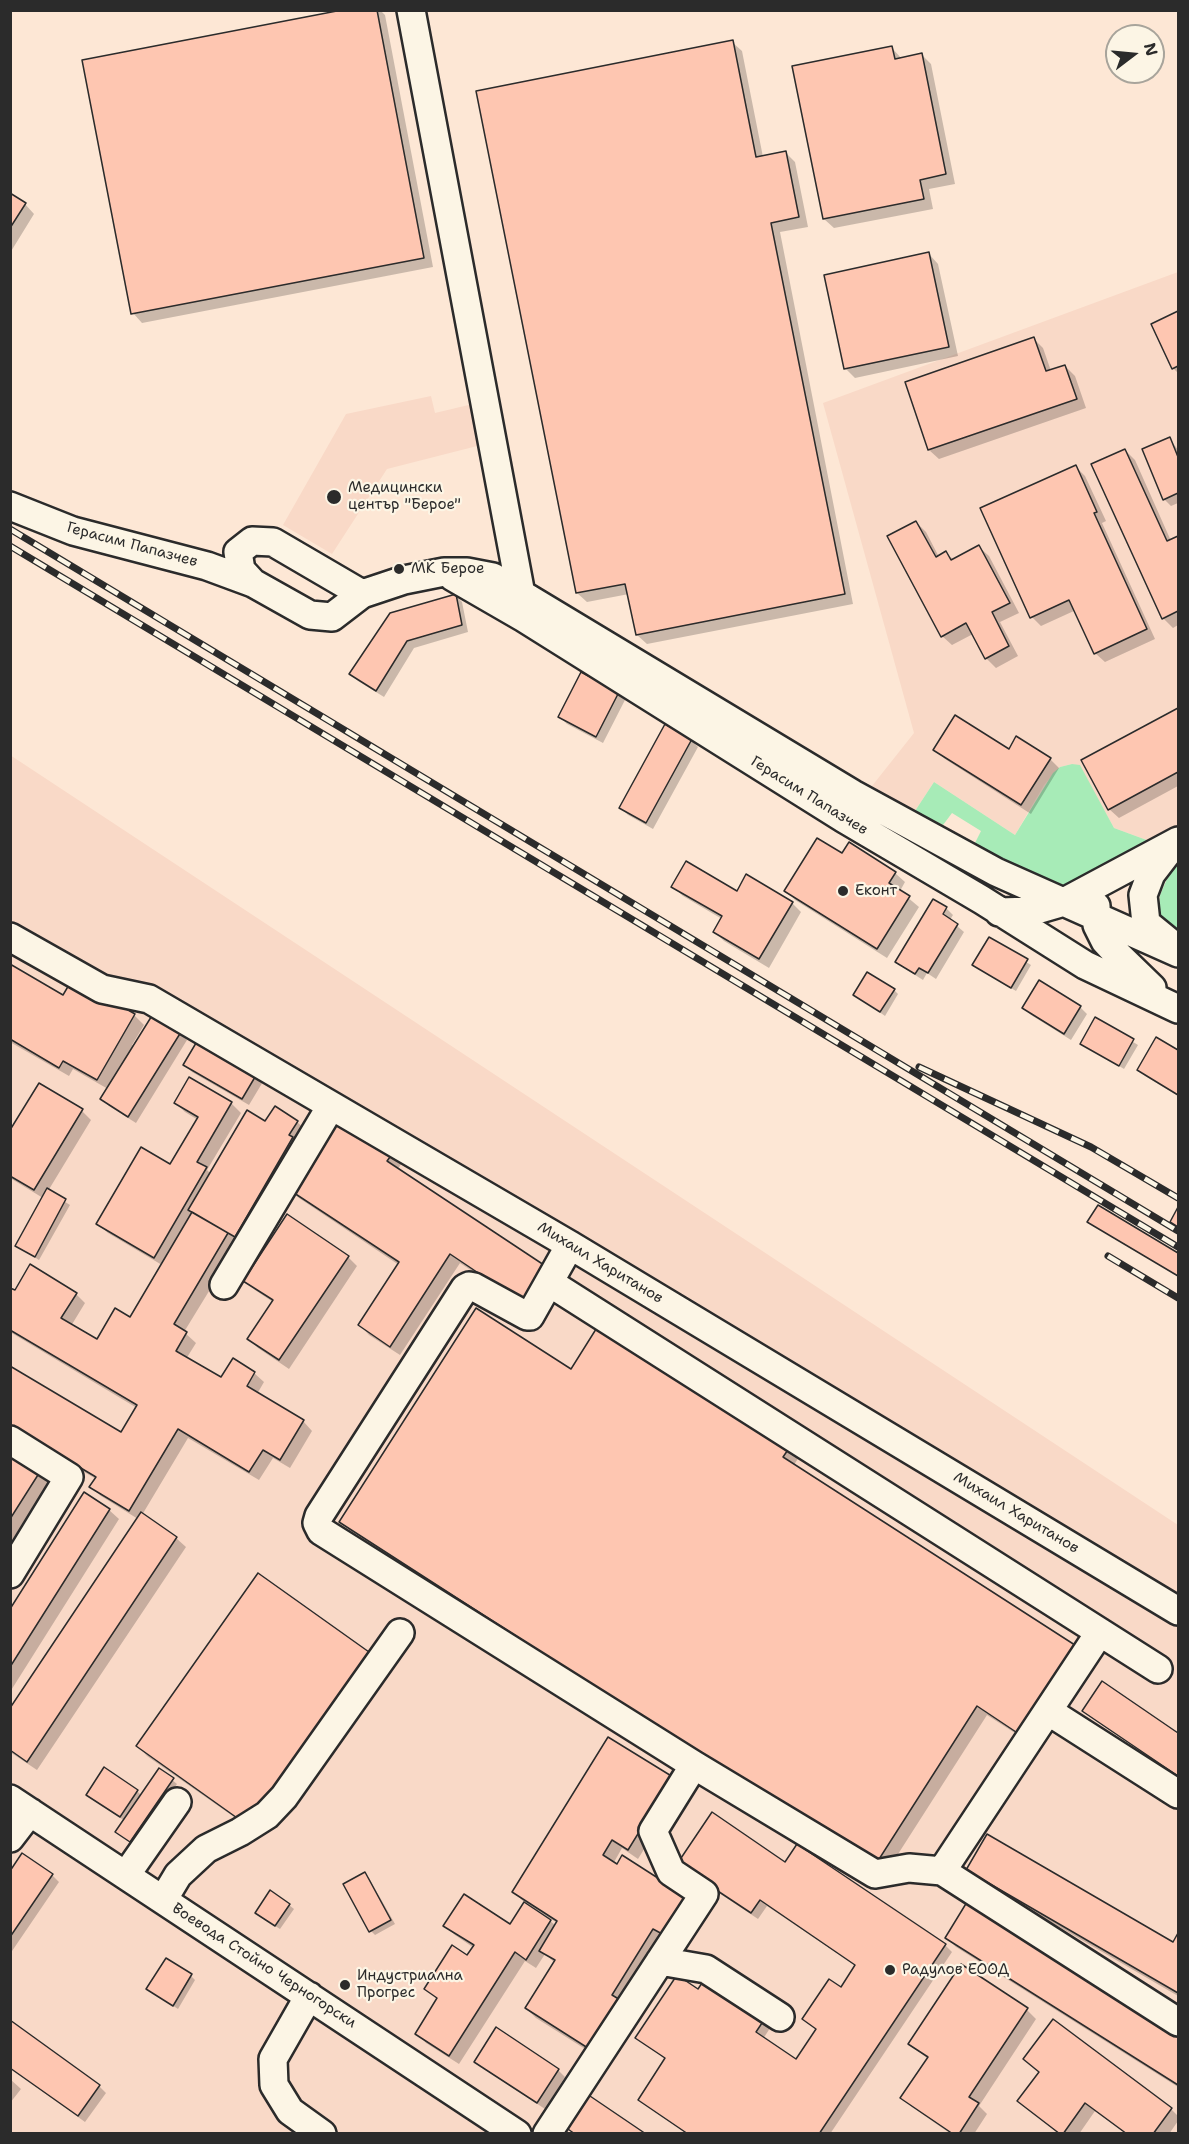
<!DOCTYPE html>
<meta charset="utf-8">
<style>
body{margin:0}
#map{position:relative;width:1189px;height:2144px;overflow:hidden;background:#fde7d5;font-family:"Shantell Sans",sans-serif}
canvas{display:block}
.frame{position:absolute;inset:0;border:12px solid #2b2b2b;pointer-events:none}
.north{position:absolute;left:1105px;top:24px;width:60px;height:60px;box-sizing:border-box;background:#fcf5e5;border:2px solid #a8a49b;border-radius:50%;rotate:74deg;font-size:16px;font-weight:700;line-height:24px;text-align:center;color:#2b2b2b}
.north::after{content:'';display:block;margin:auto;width:21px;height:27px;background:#2b2b2b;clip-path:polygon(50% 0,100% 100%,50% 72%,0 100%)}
</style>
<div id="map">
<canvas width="1189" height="2144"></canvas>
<div class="frame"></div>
<div class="north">N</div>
</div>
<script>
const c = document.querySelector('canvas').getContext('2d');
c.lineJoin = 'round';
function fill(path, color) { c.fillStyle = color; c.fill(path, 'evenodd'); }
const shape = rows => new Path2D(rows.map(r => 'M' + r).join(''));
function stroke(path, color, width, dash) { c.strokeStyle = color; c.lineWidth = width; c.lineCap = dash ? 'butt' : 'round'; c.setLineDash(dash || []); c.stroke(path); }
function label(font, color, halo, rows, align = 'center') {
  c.font = font + ' "Shantell Sans",sans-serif'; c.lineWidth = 4.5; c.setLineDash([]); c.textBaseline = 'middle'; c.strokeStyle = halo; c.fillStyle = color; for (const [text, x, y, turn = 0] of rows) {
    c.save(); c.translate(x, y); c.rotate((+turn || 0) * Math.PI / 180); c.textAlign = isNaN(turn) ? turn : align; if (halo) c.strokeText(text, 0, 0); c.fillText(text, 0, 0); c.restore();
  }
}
const built = shape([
 [1178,272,1178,827,1152,842,1114,828,1080,766,1072,764,1060,767,1044,785,1015,835,934,782,915,811,872,786,914,733,823,403],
 [431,396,435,413,477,403,485,444,387,469,332,554,283,525,346,414],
 [10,755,1178,1525,1178,2133,11,2133]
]);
const green = shape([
 [1072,764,1080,765,1114,828,1152,842,1067,893,973,847,981,831,952,813,943,825,915,811,934,782,1015,835,1053,773,1060,767],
 [1178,863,1178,933,1162,922,1159,909,1160,895,1167,879]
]);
const shadow = shape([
 [350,10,380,10,385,15,433,267,142,323,133,313],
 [732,42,742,51,763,157,786,153,795,162,808,227,780,232,853,604,647,644,637,635,629,594,587,602,577,593],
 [892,48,902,59,922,55,931,64,955,184,929,189,933,209,834,228,824,219],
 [10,195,25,204,34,214,10,253],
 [929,254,938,264,958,356,855,378,845,368],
 [1178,313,1178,373,1173,368,1153,325],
 [1034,339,1043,348,1051,371,1065,366,1075,376,1086,408,939,459,929,450,907,383],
 [1170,439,1178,450,1178,503,1171,506,1164,499],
 [1125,450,1135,460,1171,541,1178,538,1178,625,1173,628,1163,618],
 [1075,466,1085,476,1106,521,1102,523,1155,639,1105,662,1095,653,1076,610,1041,626,1032,617],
 [916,522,926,532,939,557,946,553,954,560,979,547,989,556,1019,613,1000,622,1018,656,996,668,986,658,973,634,952,645,942,636],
 [455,595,462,602,468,632,414,648,384,697,358,681,351,674],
 [618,693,625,700,603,743,567,724,560,717],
 [1178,709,1178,786,1119,818,1109,809,1083,761],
 [691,740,698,747,653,829,628,815,621,808],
 [935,750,1009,751,1050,759,1059,768,1031,814,945,759],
 [842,855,895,873,905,882,900,891,919,907,887,958,795,900,786,890],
 [673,887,737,893,792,903,801,912,769,968,724,941,715,932,722,919,683,896],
 [946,908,953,915,950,920,964,932,936,979,927,973,923,980,904,968,897,961],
 [989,939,1031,965,1016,991,979,969],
 [10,966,63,997,134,1015,144,1025,132,1045,135,1046,180,1033,187,1040,136,1123,109,1106,102,1099,108,1089,73,1069,69,1076,10,1042],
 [894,990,898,994,885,1016,855,995],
 [1080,1007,1087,1014,1071,1040,1031,1015,1024,1008],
 [1096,1019,1138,1045,1124,1069,1082,1043],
 [1156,1039,1178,1052,1178,1096,1145,1076,1138,1069],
 [199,1040,264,1080,249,1105,192,1072,185,1065],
 [190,1079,231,1103,241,1113,207,1170,211,1174,265,1123,297,1122,307,1131,184,1332,196,1343,186,1359,221,1380,254,1373,264,1382,257,1394,303,1421,312,1431,290,1468,273,1458,259,1480,188,1438,142,1515,176,1538,186,1547,37,1770,10,1752,10,1711,138,1519,101,1496,91,1487,96,1479,10,1428,10,1368,121,1434,137,1408,10,1332,10,1289,15,1292,76,1294,85,1303,71,1326,97,1341,130,1319,162,1265,108,1233,98,1224,171,1166,198,1120,185,1112,176,1103],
 [82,1111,91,1120,48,1191,70,1205,39,1260,17,1246,43,1198,10,1178,10,1133],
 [392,1154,402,1163,397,1170,533,1311,460,1263,400,1355,369,1335,360,1325,399,1265,299,1198,290,1189],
 [348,1257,357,1266,289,1369,258,1348,249,1339,273,1302,255,1290,245,1280],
 [571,1371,802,1452,794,1465,1032,1744,987,1715,884,1876,351,1531,341,1522],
 [10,1449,51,1478,10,1544],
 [109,1510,119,1519,10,1692,10,1612],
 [368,1653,377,1663,257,1833,147,1756,138,1746],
 [1102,1683,1178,1735,1178,1777,1091,1717,1084,1710],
 [160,1770,177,1784,135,1846,122,1836,125,1821,92,1799,137,1791,142,1796],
 [682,1788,638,1859,622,1848,613,1864,688,1899,601,2059,536,2018,526,2008,555,1963,545,1954,536,1968,525,1961,459,2064,426,2043,417,2033,438,2000,426,1989,468,1957,474,1948,455,1935,445,1926,511,1926,525,1903,514,1892],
 [549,1918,558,1923,556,1926,548,1919],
 [785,1864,945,1945,952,1952,830,2134,687,2134,647,2106,640,2099,666,2060,637,2037,698,1991,772,2025,763,2039,797,2061,817,2030,804,2019,841,1989,856,1966,767,1906,758,1919,686,1871],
 [968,1869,1174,1944,1178,1936,1178,1996,977,1879],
 [10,1873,52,1875,59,1882,10,1954],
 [365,1874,369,1878,395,1924,375,1935,371,1931],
 [968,1904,1178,2037,1178,2087,956,1947,947,1938],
 [289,1905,294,1909,280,1929,261,1917],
 [191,1976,195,1980,178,2009,148,1989],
 [1027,2010,1036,2019,979,2106,987,2114,974,2134,951,2134,912,2107,902,2098,928,2059,910,2044],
 [1025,2059,1171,2109,1178,2116,1178,2121,1169,2134,1126,2134,1095,2111,1079,2134,1059,2134,1019,2101,1040,2073],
 [476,2061,558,2070,565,2077,545,2109,483,2068],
 [10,2068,99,2086,106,2093,85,2122],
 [10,2079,21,2089,10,2103]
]);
const building = shape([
 [342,10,377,10,424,258,131,314,82,60,342,10],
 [733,40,756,157,786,151,799,217,771,223,845,594,636,635,625,584,576,593,476,91,733,40],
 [892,46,895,59,922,53,946,174,920,180,924,199,823,219,792,66,892,46],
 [10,193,26,203,10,228,10,193],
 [929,252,949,347,844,369,824,275,929,252],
 [1178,311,1178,366,1172,369,1151,324,1178,311],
 [1034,337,1046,371,1065,365,1077,399,928,450,905,382,1034,337],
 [1170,437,1178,457,1178,493,1163,500,1142,449,1170,437],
 [1125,449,1167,541,1178,536,1178,611,1162,619,1091,464,1125,449],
 [1076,465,1097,512,1094,513,1147,629,1094,654,1069,600,1030,618,980,508,1076,465],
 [916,521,936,557,946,551,951,560,979,545,1010,603,992,612,1009,646,985,659,966,623,941,637,887,536,916,521],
 [456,594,462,625,407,641,376,691,349,674,390,613,456,594],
 [581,672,619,692,596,737,558,717,581,672],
 [1178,708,1178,772,1108,810,1081,760,1178,708],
 [955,715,1009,749,1016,736,1051,758,1021,805,933,750,955,715],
 [665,724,692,739,646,823,619,808,665,724],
 [817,838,842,853,849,842,896,872,889,883,910,896,877,949,784,891,817,838],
 [686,861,737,891,746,874,793,902,759,959,713,932,722,916,671,887,686,861],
 [933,899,947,907,943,914,958,924,928,973,919,968,915,974,895,962,933,899],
 [989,937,1028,959,1011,988,972,965,989,937],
 [10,964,63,995,73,978,135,1014,97,1080,63,1061,59,1068,10,1039,10,964],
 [867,972,895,989,880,1012,853,995,867,972],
 [1039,980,1081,1006,1064,1034,1022,1008,1039,980],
 [153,1014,181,1032,128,1117,100,1099,153,1014],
 [1095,1017,1134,1039,1119,1066,1080,1044,1095,1017],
 [1156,1037,1178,1050,1178,1095,1137,1070,1156,1037],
 [199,1038,258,1072,242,1099,183,1065,199,1038],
 [189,1077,232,1102,197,1162,207,1167,154,1258,96,1224,141,1147,170,1164,198,1117,174,1103,189,1077],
 [39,1083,83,1109,34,1190,10,1176,10,1130,39,1083],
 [275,1106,298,1121,289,1135,293,1137,235,1237,188,1210,247,1110,265,1121,275,1106],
 [336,1115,393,1153,387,1161,547,1267,523,1303,450,1254,390,1347,358,1325,399,1262,288,1189,336,1115],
 [47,1188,66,1199,35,1257,15,1246,47,1188],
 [1098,1205,1178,1253,1178,1276,1087,1222,1098,1205],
 [1178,1207,1178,1227,1170,1222,1178,1207],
 [192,1212,228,1233,174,1324,187,1332,176,1351,221,1377,233,1358,255,1372,247,1386,304,1420,280,1460,263,1450,249,1472,178,1429,129,1511,89,1487,96,1477,10,1426,10,1366,121,1432,137,1405,10,1330,10,1288,15,1290,30,1264,77,1293,61,1318,97,1339,115,1308,130,1317,192,1212],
 [287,1214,349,1256,279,1360,247,1339,273,1300,243,1281,287,1214],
 [476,1308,571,1369,603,1318,794,1441,783,1457,1078,1647,1022,1736,977,1706,874,1867,339,1522,476,1308],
 [10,1447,43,1467,10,1519,10,1447],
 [84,1492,110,1509,10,1667,10,1609,84,1492],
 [141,1512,177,1537,27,1762,10,1750,10,1708,141,1512],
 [258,1573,369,1652,247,1825,136,1746,258,1573],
 [1102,1681,1178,1733,1178,1776,1082,1711,1102,1681],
 [608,1737,673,1777,628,1850,612,1840,603,1855,617,1864,622,1855,689,1898,666,1936,653,1929,612,1995,622,2001,591,2050,525,2008,555,1960,539,1951,557,1921,512,1892,608,1737],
 [104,1767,138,1790,120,1817,86,1795,104,1767],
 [159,1768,174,1778,130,1842,115,1832,159,1768],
 [712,1812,785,1862,797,1844,946,1944,819,2134,688,2134,638,2100,665,2058,635,2038,677,1975,698,1989,706,1977,766,2017,756,2032,796,2059,816,2029,802,2019,829,1979,841,1987,855,1965,760,1900,751,1913,677,1864,712,1812],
 [987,1834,1173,1942,1178,1933,1178,1993,966,1870,987,1834],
 [22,1853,53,1874,10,1937,10,1871,22,1853],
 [365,1872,391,1920,369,1932,343,1884,365,1872],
 [270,1890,290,1904,275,1926,255,1913,270,1890],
 [464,1894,510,1924,524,1902,551,1920,526,1960,515,1952,449,2056,415,2034,437,1998,424,1989,452,1945,467,1955,474,1945,443,1926,464,1894],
 [967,1902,1178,2035,1178,2085,945,1938,967,1902],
 [166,1958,192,1974,173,2006,146,1989,166,1958],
 [961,1964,1028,2008,969,2097,979,2103,959,2134,953,2134,900,2098,928,2057,908,2044,961,1964],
 [1053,2019,1172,2108,1153,2134,1127,2134,1085,2103,1063,2134,1060,2134,1017,2101,1039,2072,1023,2059,1053,2019],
 [10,2020,100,2085,78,2116,10,2068,10,2020],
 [496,2027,559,2069,537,2103,474,2062,496,2027],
 [587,2094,646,2134,575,2134,565,2127,587,2094]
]);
const minor = shape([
 [411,10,523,605],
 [10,506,73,531,207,566,253,583,310,615,332,617,362,594,404,580,444,572,467,572,493,577,853,794,996,872,1178,953],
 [453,577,524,618,843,818,982,900,1085,965,1178,1009],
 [253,583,241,570,238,552,252,541,273,542,362,594],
 [1096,906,1097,925,1105,941,1119,956,1152,988],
 [999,912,1033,911,1064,902,1178,841],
 [10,937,102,989,149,999,570,1245,1178,1611],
 [1168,941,1146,923,1143,895,1151,874,1171,848],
 [570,1245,530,1316,527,1316,474,1287,469,1286,465,1288,319,1516,317,1523,321,1531,694,1765,875,1874,909,1868,942,1871,1178,2022],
 [550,1283,1158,1669],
 [224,1285,331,1106],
 [10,1440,69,1477,10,1574],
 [1048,1711,1178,1794],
 [10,1799,517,2134],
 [10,1838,30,1812],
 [942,1871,1100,1632],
 [126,1875,177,1802],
 [163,1900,178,1875,206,1849,240,1832,267,1815,284,1797,400,1633],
 [660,1961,706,1969,780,2017],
 [309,1996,273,2059,274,2085,290,2111,322,2134],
 [547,2134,704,1894,671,1872,653,1831,694,1765]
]);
const rail = shape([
 [10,529,1178,1231],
 [10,546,1178,1247],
 [919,1067,1091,1147,1178,1198],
 [1108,1256,1178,1298]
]);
const markers = [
 [334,497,8,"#2b2b2b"],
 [399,569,6,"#2b2b2b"],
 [843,891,6,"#2b2b2b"],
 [890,1970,6,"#2b2b2b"],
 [345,1985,6,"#2b2b2b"]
];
const poiNames = [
 ["Медицински",348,488],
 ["център \"Берое\"",348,505],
 ["МК Берое",411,569],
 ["Еконт",855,891],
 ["Радулов ЕООД",902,1970],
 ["Индустриална",357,1976],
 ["Прогрес",357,1993]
];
const streetNames = [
 ["Герасим Папазчев",132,545,15],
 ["Герасим Папазчев",809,796,32],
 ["Михаил Хаританов",600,1263,31],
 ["Михаил Хаританов",1016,1513,31],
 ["Воевода Стойно Черногорски",264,1966,33]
];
fill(built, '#f9d9c7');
fill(green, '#a7ebb7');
fill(shadow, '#0003');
fill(building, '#fec6b1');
stroke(building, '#2b2b2b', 1.5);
stroke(minor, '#2b2b2b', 32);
stroke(minor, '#fcf5e5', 27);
stroke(rail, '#2b2b2b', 7);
stroke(rail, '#fcf5e5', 4.5, [14]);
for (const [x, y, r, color] of markers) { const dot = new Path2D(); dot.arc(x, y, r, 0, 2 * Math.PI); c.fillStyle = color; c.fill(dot); stroke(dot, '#fcf5e5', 2); }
label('15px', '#2b2b2b', '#fcf5e5', poiNames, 'left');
label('15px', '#2b2b2b', '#fcf5e5', streetNames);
</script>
